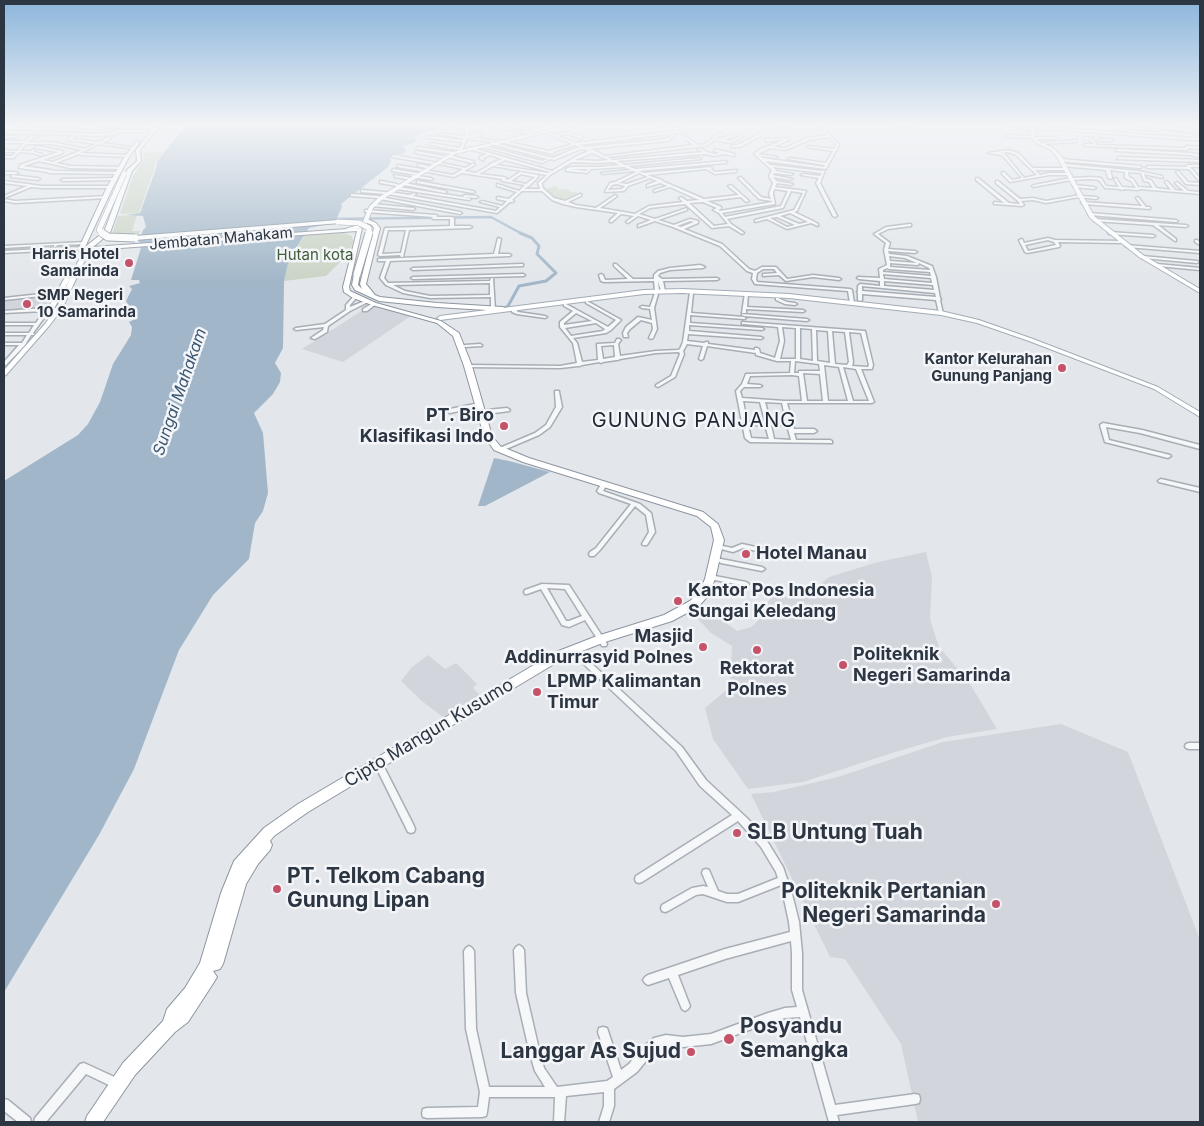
<!DOCTYPE html>
<style>
body{margin:0}
#map{position:relative;width:1204px;height:1126px;overflow:hidden;background:#e3e7eb;font-family:Inter,sans-serif}
canvas{display:block}
.frame{position:absolute;inset:0;border:5px solid #2c3542;pointer-events:none}
</style>
<div id="map">
<canvas width="1204" height="1126"></canvas>
<div class="frame"></div>
</div>
<script>
const c = document.querySelector('canvas').getContext('2d');
c.lineJoin = 'round';
function fill(path, color) { c.fillStyle = color; c.fill(path, 'evenodd'); }
const shape = rows => new Path2D(rows.map(r => 'M' + r).join(''));
function stroke(path, color, width, dash) { c.strokeStyle = color; c.lineWidth = width; c.lineCap = dash ? 'butt' : 'round'; c.setLineDash(dash || []); c.stroke(path); }
function label(font, color, halo, rows, align = 'center') {
  c.font = font + ' Inter,sans-serif'; c.lineWidth = 5; c.setLineDash([]); c.textBaseline = 'middle'; c.strokeStyle = halo; c.fillStyle = color; for (const [text, x, y, turn = 0] of rows) {
    c.save(); c.translate(x, y); c.rotate((+turn || 0) * Math.PI / 180); c.textAlign = isNaN(turn) ? turn : align; if (halo) c.strokeText(text, 0, 0); c.fillText(text, 0, 0); c.restore();
  }
}
const built = shape([
 [55,294,49,308,4,311,4,299],
 [371,305,411,316,343,362,302,349],
 [926,552,932,577,930,619,939,647,969,682,997,729,947,737,892,753,803,782,748,789,713,739,705,708,730,687,732,646,711,633,698,619,710,611,737,631,751,627,761,618,757,614,772,597,804,598,829,577,878,562],
 [428,655,445,669,456,663,477,684,473,688,480,695,443,717,423,702,401,681,412,667],
 [1061,724,1128,752,1200,940,1200,1122,918,1122,901,1044,845,959,830,957,751,794,774,792,838,777,943,742]
]);
const green = shape([
 [163,152,154,163,155,166,139,213,120,214,133,176,145,158,144,153],
 [555,186,560,190,568,189,571,192,579,193,561,201,555,199,547,191,546,189],
 [137,215,132,231,140,231,139,235,112,234,118,216],
 [331,232,344,233,352,236,353,241,350,252,326,276,284,281,289,259,306,234]
]);
const water = shape([
 [186,125,444,125,417,136,414,138,418,140,414,143,402,146,405,148,404,154,395,154,389,158,391,160,388,167,341,204,342,207,336,220,329,224,309,228,289,259,284,281,283,348,275,363,281,373,280,382,273,394,254,413,263,433,268,493,263,511,255,523,249,559,213,595,179,650,134,769,99,835,4,992,4,481,78,435,88,424,100,402,113,364,131,335,132,327,129,322,133,320,135,311,130,309,126,301,132,289,129,286,140,283,139,280,131,280,141,248,139,241,143,230,146,227,143,216,126,215,140,213,157,166,156,163],
 [494,458,509,461,550,472,485,506,478,506]
]);
const canalFar1 = shape([
 [331,219,491,217,524,235]
]);
const canal = shape([
 [502,309,508,306,519,286,546,281,556,273,537,254,539,246,532,238,520,233]
]);
const minor = shape([
 [22,125,25,125,22,127,72,128,73,129,105,131,104,132,18,129,18,127,22,125],
 [99,125,134,126,139,125,134,128,98,127,99,125],
 [440,125,466,127,467,125,469,125,468,131,480,134,479,137,471,137,470,135,477,135,468,133,468,136,495,141,494,143,553,158,576,148,581,148,575,145,552,152,555,153,553,154,500,142,499,140,549,151,573,144,526,126,509,130,486,125,492,125,509,128,523,125,529,125,555,135,568,132,583,137,582,139,568,134,557,136,576,143,676,131,673,129,680,125,683,125,676,129,678,129,678,131,687,133,686,134,673,133,674,136,668,141,588,149,594,150,605,156,694,145,685,139,686,137,698,145,705,144,713,139,712,137,722,133,723,135,715,138,720,139,734,134,734,136,724,140,730,141,742,136,742,138,730,143,715,140,706,146,607,157,613,160,703,152,698,150,699,148,707,152,714,154,720,153,714,151,715,149,735,154,734,156,724,154,714,156,706,154,617,161,625,165,699,158,701,159,628,166,635,169,727,161,726,163,638,171,644,173,711,167,712,169,710,169,715,172,737,170,736,172,715,174,706,169,647,175,662,180,662,181,704,199,739,195,728,186,731,185,749,201,746,202,741,197,707,201,721,207,721,209,718,210,720,211,772,202,772,201,759,199,738,178,741,177,761,197,771,199,769,194,773,183,769,176,772,170,754,154,759,150,783,140,766,141,765,139,789,138,789,140,773,147,785,148,807,138,827,135,818,125,821,125,839,145,826,169,765,161,770,165,822,171,825,170,820,183,837,216,835,217,833,216,816,183,819,178,801,175,803,174,820,176,822,173,773,167,776,170,775,171,793,174,791,175,774,173,773,175,792,179,790,180,773,177,776,181,793,184,791,185,777,183,775,187,806,191,797,211,794,212,813,221,818,224,818,226,811,223,787,229,767,219,755,222,755,220,794,210,803,193,791,191,783,208,727,219,731,224,743,232,744,233,742,234,729,226,712,228,685,204,650,208,639,214,655,219,687,208,687,210,658,220,674,225,690,219,698,221,698,223,684,229,722,244,749,269,755,271,762,267,776,267,787,279,813,275,839,278,841,279,839,280,813,277,786,281,779,275,763,276,763,274,764,274,777,273,774,269,763,269,757,273,756,279,757,282,850,289,852,290,854,303,852,304,850,303,848,291,755,284,752,279,753,273,747,271,720,246,673,227,655,221,638,227,638,225,651,220,638,216,628,223,626,222,627,221,634,216,621,214,612,222,610,222,610,220,618,213,576,207,563,204,552,200,542,191,522,191,512,200,514,201,513,202,510,202,497,213,388,194,388,192,389,192,410,195,414,193,416,194,413,196,496,211,500,207,480,202,482,201,502,206,507,201,497,199,497,197,509,199,517,192,497,186,497,184,519,191,525,185,502,181,502,179,462,173,454,177,423,171,425,170,453,175,463,169,435,163,437,162,465,168,474,163,475,165,464,171,476,173,490,165,490,164,502,159,490,155,483,158,484,160,482,160,480,159,480,157,487,154,468,149,469,147,552,171,577,156,589,151,584,149,578,150,554,160,550,159,542,163,480,146,481,145,542,161,548,159,491,144,491,142,467,138,462,151,460,152,458,151,459,150,430,145,431,143,460,148,463,142,426,138,427,136,463,140,464,138,436,134,437,133,465,136,466,129,440,125],
 [670,134,671,136,667,139,585,147,579,145,670,134],
 [829,137,836,145,834,149,807,146,806,147,833,151,826,163,790,158,788,159,825,165,824,167,763,158,760,156,775,158,777,157,758,154,770,148,785,150,809,140,829,137],
 [592,153,609,160,598,161,575,160,592,153],
 [505,160,550,172,548,173,496,165,505,160],
 [572,162,598,163,613,162,620,165,599,167,571,167,566,169,566,171,587,173,591,169,624,167,631,170,601,173,603,174,634,171,636,172,615,182,610,183,605,192,624,191,628,186,650,178,657,181,647,185,647,187,660,183,668,186,654,190,654,192,670,187,699,200,687,201,681,197,679,198,683,202,649,206,635,214,600,208,616,197,617,196,615,195,596,208,576,205,568,202,581,196,581,194,580,194,565,201,554,198,543,188,542,183,550,175,572,162],
 [493,166,547,175,538,183,540,189,524,189,529,186,538,177,538,175,520,172,508,180,505,179,506,178,504,177,479,174,493,166],
 [572,169,588,169,586,171,571,169,572,169],
 [639,173,648,177,627,184,619,183,639,173],
 [521,174,535,177,526,184,511,181,521,174],
 [616,184,625,186,622,189,608,190,612,185,616,184],
 [774,189,788,191,781,206,725,217,722,213,775,204,773,194,774,189],
 [703,202,717,208,713,210,719,213,728,224,714,226,689,203,703,202],
 [790,213,808,222,799,224,780,216,790,213],
 [777,217,795,225,787,227,770,218,777,217],
 [690,221,694,222,681,227,677,226,690,221],
 [662,125,666,125,660,127,660,125,662,125],
 [762,125,769,125,791,129,790,130,776,128,740,147,731,147,732,145,738,145,772,127,762,125],
 [893,125,907,125,911,126,910,127,893,125],
 [1004,125,1010,125,1034,130,1033,131,1004,125],
 [1121,125,1123,125,1124,126,1160,130,1159,131,1123,128,1121,125],
 [1154,125,1200,130,1200,132,1157,128,1154,125],
 [1035,126,1191,138,1196,138,1200,135,1200,137,1198,140,1191,140,1034,128,1035,126],
 [116,130,148,130,149,131,148,132,120,132,113,135,95,136,77,135,72,139,98,142,109,137,110,139,102,143,136,148,135,149,99,144,80,153,127,155,129,156,127,157,80,155,79,154,56,163,70,166,121,167,122,169,70,168,39,161,23,166,51,170,53,171,119,172,118,174,49,173,48,172,19,168,20,165,58,152,36,148,36,146,63,151,63,153,43,160,53,162,82,150,52,144,26,144,20,151,31,151,33,149,34,150,34,152,42,154,42,156,32,153,19,152,14,158,4,158,4,156,12,156,16,152,4,152,4,150,17,151,24,143,4,143,4,141,26,141,31,136,38,137,32,138,28,142,52,142,85,149,96,144,68,140,68,138,74,135,4,133,4,131,95,134,112,133,116,130],
 [521,130,523,130,534,134,532,135,521,132,521,130],
 [1161,131,1194,135,1195,136,1194,137,1160,133,1161,131],
 [515,133,524,136,524,137,523,138,514,135,515,133],
 [1007,135,1033,136,1034,137,1033,138,1006,137,1007,135],
 [4,136,17,136,18,137,4,138,4,136],
 [1036,137,1055,137,1056,138,1055,139,1035,139,1036,137],
 [1085,137,1092,138,1097,145,1187,148,1188,149,1187,150,1085,146,1084,144,1094,144,1090,140,1084,139,1085,137],
 [1099,139,1111,139,1112,140,1111,141,1098,141,1099,139],
 [1077,140,1076,142,1041,144,1040,143,1077,140],
 [1186,146,1200,147,1200,149,1185,148,1186,146],
 [418,147,453,152,455,153,453,154,417,149,418,147],
 [1117,149,1191,153,1200,155,1200,157,1191,155,1116,151,1117,149],
 [1008,150,1018,153,1033,168,1065,168,1067,169,1065,170,1035,170,1040,175,1049,173,1069,173,1071,174,1069,175,1049,175,1010,182,1002,174,1002,172,1004,172,1012,180,1022,178,1002,155,988,153,1008,150],
 [1008,152,1016,155,1037,175,1024,178,1004,153,1000,153,1008,152],
 [416,151,443,156,445,157,443,158,415,153,416,151],
 [393,155,433,162,435,163,433,164,392,157,393,155],
 [448,155,473,161,474,162,472,163,447,157,448,155],
 [1118,157,1200,160,1200,162,1117,159,1118,157],
 [1061,159,1140,166,1142,167,1140,168,1060,161,1061,159],
 [418,164,428,166,429,167,426,168,418,166,418,164],
 [1064,164,1138,171,1162,176,1163,178,1144,174,1146,179,1151,180,1156,188,1171,190,1165,182,1167,181,1175,190,1184,191,1176,184,1175,183,1177,182,1188,191,1200,192,1200,194,1140,189,1138,190,1124,189,1122,190,1120,189,1105,188,1099,180,1091,179,1071,180,1033,187,1032,186,1034,185,1071,178,1091,177,1101,178,1106,186,1119,187,1114,179,1116,178,1122,187,1136,188,1131,181,1125,178,1125,172,1110,170,1112,178,1110,179,1108,178,1106,170,1063,166,1064,164],
 [1128,172,1141,173,1144,181,1149,182,1153,188,1138,187,1133,179,1129,177,1128,172],
 [398,165,421,169,423,170,421,171,397,167,398,165],
 [1188,165,1200,165,1200,167,1190,167,1200,178,1200,181,1199,181,1189,169,1148,168,1146,167,1148,166,1187,167,1186,166,1188,165],
 [393,169,416,173,418,174,416,175,392,171,393,169],
 [1178,171,1188,182,1200,183,1200,185,1186,184,1176,172,1178,171],
 [4,172,16,172,18,173,16,174,4,174,4,172],
 [12,175,38,178,40,179,38,180,11,177,12,175],
 [394,175,412,178,414,179,412,180,395,177,394,175],
 [411,175,431,178,433,179,431,180,412,177,411,175],
 [116,178,115,180,63,181,61,180,63,179,116,178],
 [976,178,978,178,1009,203,1020,204,1018,201,996,183,996,181,998,181,1020,199,1033,198,1046,201,1080,195,1082,196,1096,197,1098,198,1096,199,1079,197,1046,203,1033,200,1021,201,1024,205,1022,206,995,204,994,204,994,202,1004,203,976,180,976,178],
 [4,181,42,186,110,186,112,187,110,188,42,188,31,187,4,198,4,196,27,186,4,183,4,181],
 [381,181,397,184,399,185,397,186,380,183,380,181,381,181],
 [418,181,473,191,475,192,473,193,417,183,417,181,418,181],
 [405,183,445,191,447,192,445,193,404,185,403,184,405,183],
 [1075,185,1094,187,1096,188,1094,189,1074,187,1073,186,1075,185],
 [398,187,469,198,471,199,469,200,397,189,397,187,398,187],
 [362,190,385,192,387,193,385,194,361,192,361,190,362,190],
 [352,194,378,196,380,197,378,198,351,196,351,194,352,194],
 [465,195,476,196,478,197,476,198,464,197,463,196,465,195],
 [106,196,107,196,107,198,15,203,4,201,4,199,15,201,106,196],
 [381,197,460,212,462,213,460,214,380,199,379,198,381,197],
 [1138,197,1146,207,1150,207,1150,209,1083,204,1081,203,1083,202,1142,206,1136,198,1138,197],
 [373,204,413,208,415,209,413,210,372,206,372,204,373,204],
 [366,210,436,215,438,216,436,217,452,217,454,218,454,226,470,226,472,227,470,228,409,230,403,257,401,257,400,255,380,256,378,255,385,228,450,226,450,219,433,219,431,218,434,217,365,212,365,210,366,210],
 [388,230,406,230,401,253,382,254,388,230],
 [1090,213,1176,220,1178,221,1176,222,1089,215,1088,214,1090,213],
 [1095,219,1186,225,1188,226,1186,227,1158,225,1176,239,1176,241,1175,241,1153,225,1094,221,1093,220,1095,219],
 [910,224,911,224,911,226,888,229,878,234,890,243,888,249,915,251,917,252,915,253,888,251,889,254,907,256,932,266,936,277,940,298,941,299,940,300,943,314,939,313,936,300,862,294,862,300,860,301,858,300,858,293,857,292,858,291,858,286,860,284,880,286,880,281,859,279,857,278,858,277,880,278,879,269,887,265,884,250,886,243,874,234,886,227,910,224],
 [889,256,905,258,917,263,890,261,889,256],
 [890,263,917,265,918,265,919,263,929,268,930,270,890,267,890,263],
 [887,268,889,269,930,272,931,276,883,272,883,270,887,268],
 [883,274,931,278,932,283,884,279,883,274],
 [884,281,933,285,934,290,884,286,884,281],
 [862,286,935,293,936,297,862,291,862,286],
 [1110,232,1153,235,1155,236,1153,237,1109,234,1108,233,1110,232],
 [498,238,501,239,498,254,509,254,511,255,510,256,390,261,384,278,388,283,490,281,491,278,493,278,495,310,491,309,491,297,430,298,403,293,386,285,380,278,386,261,378,261,378,259,494,254,498,238],
 [490,283,490,295,430,296,405,291,393,285,490,283],
 [1048,238,1055,240,1122,241,1124,242,1122,243,1058,242,1060,246,1059,247,1027,253,1025,252,1019,240,1022,239,1024,243,1048,238],
 [1048,240,1054,242,1056,245,1028,251,1025,245,1048,240],
 [1195,240,1197,240,1200,242,1200,245,1195,242,1195,240],
 [85,242,87,243,86,244,58,245,55,247,54,247,54,245,4,248,4,246,5,246,85,242],
 [1126,245,1200,251,1200,253,1127,247,1125,246,1126,245],
 [83,247,85,248,84,249,4,253,4,251,83,247],
 [1142,256,1197,261,1199,262,1197,263,1143,258,1142,258,1142,256],
 [522,264,523,264,523,266,413,270,411,269,413,268,522,264],
 [614,264,616,264,633,279,654,279,654,275,658,271,670,268,700,265,705,267,703,268,670,270,660,273,658,276,662,279,717,278,719,279,717,280,663,281,665,291,663,292,661,291,658,281,659,291,657,292,655,291,654,281,604,282,601,281,599,275,601,274,603,275,605,280,628,279,614,266,614,264],
 [1157,264,1200,268,1200,270,1158,266,1157,266,1157,264],
 [523,274,525,275,524,276,413,279,411,278,413,277,523,274],
 [59,292,61,293,60,294,4,300,4,298,59,292],
 [690,292,693,293,691,313,744,317,746,318,744,319,690,315,690,323,762,328,764,329,762,330,689,325,689,331,761,337,763,338,761,339,688,334,687,341,704,343,706,342,708,342,708,344,755,350,755,348,757,348,759,349,760,353,775,358,780,341,778,327,744,324,742,324,742,322,865,331,873,365,872,369,861,369,874,402,872,403,787,403,794,429,814,429,817,431,814,433,794,433,796,440,830,440,832,441,832,443,750,442,745,438,736,391,742,384,746,374,790,373,791,361,777,361,756,355,756,353,707,346,703,359,701,360,699,359,703,346,687,344,683,351,684,354,675,377,658,387,656,386,656,385,671,376,680,354,679,352,656,353,620,359,618,360,616,360,603,362,601,363,599,362,582,365,580,366,578,366,560,368,468,367,466,366,468,365,560,366,577,363,573,343,560,327,560,322,573,311,564,306,564,304,566,304,608,327,616,320,586,303,586,301,587,301,621,320,611,330,606,333,573,338,577,343,582,362,598,360,597,344,615,343,617,339,619,339,621,340,618,344,620,356,656,351,678,350,680,349,683,342,690,292],
 [576,313,592,321,564,325,564,323,576,313],
 [596,323,605,329,603,331,571,336,565,328,596,323],
 [782,327,796,328,796,359,780,359,784,341,782,327],
 [800,328,812,329,813,361,800,359,800,328],
 [816,330,828,331,830,363,817,361,816,330],
 [832,331,845,332,849,362,847,365,835,364,832,331],
 [849,332,861,333,869,365,868,367,852,366,853,362,849,332],
 [614,345,615,357,603,359,601,346,614,345],
 [795,361,819,364,820,371,799,371,799,373,794,373,795,361],
 [824,365,839,367,848,401,828,401,824,365],
 [843,367,856,369,869,401,853,401,843,367],
 [803,373,820,374,823,401,807,401,803,373],
 [792,375,799,376,802,401,784,401,742,398,740,391,744,387,760,387,762,386,760,385,747,384,750,376,792,375],
 [743,401,760,402,765,421,747,421,743,401],
 [765,402,782,403,786,421,770,421,765,402],
 [748,425,765,425,769,439,751,438,748,425],
 [771,425,787,425,791,440,774,439,771,425],
 [655,293,658,294,654,308,657,329,653,338,651,339,649,338,653,329,652,323,641,320,630,329,627,333,628,337,624,337,623,333,626,327,638,317,652,320,650,309,642,308,640,307,642,306,650,307,655,293],
 [745,293,748,294,747,307,803,310,805,311,803,312,746,309,746,313,742,313,745,293],
 [354,296,357,297,350,305,350,307,367,300,370,301,350,311,328,326,327,332,315,339,311,338,323,330,324,327,296,330,294,329,296,328,325,324,346,310,346,305,354,296],
 [776,298,778,298,787,302,795,303,797,304,795,305,785,304,776,300,776,298],
 [373,303,376,304,367,311,363,311,363,309,373,303],
 [46,308,59,308,61,309,59,310,49,311,33,333,34,334,34,335,31,335,25,345,6,365,4,365,4,362,19,345,4,345,4,343,22,343,27,335,4,335,4,333,29,333,34,325,4,325,4,323,36,323,44,311,4,313,4,311,46,308],
 [512,310,516,310,518,312,545,316,547,317,545,318,517,314,512,312,512,310],
 [742,314,807,319,809,320,807,321,744,316,742,315,742,314],
 [480,344,482,345,482,346,465,347,463,346,465,345,480,344],
 [555,391,559,391,559,392,562,407,550,427,539,435,506,449,502,449,501,448,502,447,535,433,546,425,556,407,555,392,555,391],
 [480,403,482,404,482,406,450,413,447,411,450,409,480,403],
 [507,408,510,410,509,411,487,414,484,412,487,410,507,408],
 [1103,423,1142,430,1200,445,1200,449,1140,433,1106,427,1109,440,1170,455,1171,456,1168,458,1105,442,1100,425,1103,423],
 [1161,479,1200,488,1200,492,1159,482,1158,481,1159,480,1161,479],
 [604,482,607,484,603,491,640,504,651,513,655,532,647,545,643,545,642,544,649,532,646,515,635,506,600,550,594,556,590,556,589,554,590,552,596,548,631,504,599,493,597,491,602,483,604,482],
 [742,544,789,554,792,556,789,558,743,548,733,552,721,549,720,548,723,546,732,548,742,544],
 [719,559,721,559,762,567,765,569,762,571,721,563,718,561,719,559],
 [713,576,715,576,746,582,749,584,746,586,715,580,713,580,712,578,713,576],
 [542,584,569,585,606,642,607,644,606,646,602,646,585,620,569,627,562,625,541,589,527,594,525,594,524,592,525,590,542,584],
 [547,588,565,589,582,616,569,621,566,621,547,588],
 [576,650,578,651,682,747,706,780,748,819,767,841,783,867,792,894,799,922,802,953,802,990,835,1105,915,1094,919,1095,920,1099,919,1103,915,1104,837,1115,839,1122,829,1122,800,1017,785,1018,768,1023,711,1044,683,1047,666,1045,661,1046,651,1055,637,1072,614,1089,614,1106,609,1122,599,1122,604,1106,604,1092,566,1096,564,1122,554,1122,555,1097,489,1097,487,1112,486,1116,482,1117,427,1118,423,1117,422,1113,423,1109,427,1108,478,1107,480,1092,466,1029,464,951,466,948,469,946,472,948,474,951,476,1029,489,1087,545,1087,535,1071,530,1054,516,993,514,950,516,947,519,945,522,947,524,950,526,993,540,1054,544,1068,557,1087,607,1081,613,1077,598,1032,599,1028,603,1027,607,1028,621,1070,629,1064,643,1047,654,1038,666,1035,683,1037,711,1034,768,1013,785,1008,797,1007,792,990,792,953,791,941,725,959,678,975,690,1006,688,1009,685,1011,682,1009,669,978,648,985,645,983,643,980,645,977,648,975,725,949,790,932,789,922,781,885,738,902,727,902,703,894,696,895,668,911,665,912,662,911,661,908,662,905,692,888,703,886,708,887,702,873,703,870,706,869,709,870,718,891,727,894,738,894,778,878,776,872,761,847,738,821,642,882,639,883,636,882,635,879,636,876,732,815,700,786,676,751,574,655,573,653,574,651,576,650],
 [1189,743,1200,743,1200,749,1189,749,1186,748,1185,746,1186,744,1189,743],
 [381,766,384,767,414,826,415,829,414,832,411,833,408,832,377,769,378,767,381,766],
 [84,1063,121,1080,122,1084,121,1088,117,1089,86,1074,46,1122,34,1122,35,1118,80,1064,84,1063],
 [4,1099,8,1100,30,1118,31,1122,18,1122,4,1111,4,1099]
]);
const major = shape([
 [571,125,578,125,455,154,383,199,373,208,366,226,348,231,345,229,362,224,369,207,379,197,453,152,571,125],
 [1036,125,1040,125,1035,130,1035,137,1038,141,1053,148,1061,156,1094,216,1143,255,1200,289,1200,293,1139,257,1090,218,1057,157,1051,150,1036,143,1031,137,1031,130,1036,125],
 [87,247,90,249,62,309,49,326,6,375,4,376,4,370,45,324,56,309,84,249,87,247],
 [67,277,70,279,50,316,45,317,44,316,64,279,67,277],
 [682,289,789,294,941,311,979,320,1033,339,1158,387,1200,412,1200,417,1154,389,1029,341,977,323,941,315,789,298,682,293,644,294,440,320,437,318,440,316,644,290,682,289]
]);
const highway = shape([
 [156,125,160,125,140,150,141,161,132,171,110,233,93,247,362,228,349,287,350,291,376,303,441,321,459,333,472,366,492,436,500,446,529,458,703,512,718,524,724,540,715,579,707,597,698,607,672,621,605,642,564,658,308,812,274,836,270,841,272,845,270,850,258,864,246,884,223,964,220,969,213,971,217,977,214,982,188,1022,175,1032,135,1075,103,1122,85,1122,87,1116,123,1063,163,1021,167,1009,185,988,200,963,221,893,234,861,264,828,298,804,556,652,597,636,664,615,690,601,699,592,705,579,714,540,711,527,697,516,523,462,494,450,484,436,464,366,453,336,437,323,372,305,353,298,344,292,343,287,357,231,79,251,78,250,107,187,125,156,136,142,140,142,129,157,113,187,85,247,104,232,127,170,137,161,136,150,156,125],
 [367,219,376,223,380,228,366,284,375,295,380,297,437,303,503,307,506,309,503,311,437,307,379,301,355,290,352,285,354,274,357,272,360,274,358,285,362,289,360,284,374,228,372,225,365,222,364,221,367,219],
 [338,220,340,221,340,223,135,240,132,238,135,236,338,220]
]);
const highwayBridgeFar1 = shape([
 [338,222,359,223,369,228,369,235],
 [103,235,99,230,124,174]
]);
const highwayBridge = shape([
 [102,233,108,237,135,238],
 [357,274,369,233]
]);
const markers = [
 [129,263,5,"#c65269"],
 [27,304,5,"#c65269"],
 [1062,368,5,"#c65269"],
 [504,426,5,"#c65269"],
 [746,554,5,"#c65269"],
 [678,601,5,"#c65269"],
 [703,647,5,"#c65269"],
 [757,650,5,"#c65269"],
 [843,665,5,"#c65269"],
 [537,692,5,"#c65269"],
 [737,833,5,"#c65269"],
 [277,889,5,"#c65269"],
 [996,904,5,"#c65269"],
 [729,1039,6,"#c65269"],
 [691,1052,5,"#c65269"]
];
const farStreetnames = [
 ["Jembatan Mahakam",221,239,-5]
];
const farPoinames = [
 ["Harris Hotel",119,254],
 ["Samarinda",119,271],
 ["SMP Negeri",37,295,"left"],
 ["10 Samarinda",37,312,"left"],
 ["Kantor Kelurahan",1052,359],
 ["Gunung Panjang",1052,376]
];
const farParknames = [
 ["Hutan kota",315,255]
];
const farWaternames = [
 ["Sungai Mahakam",180,392,-71]
];
const poiNames = [
 ["PT. Biro",494,416,"right"],
 ["Klasifikasi Indo",494,437,"right"],
 ["Hotel Manau",756,554],
 ["Kantor Pos Indonesia",688,591],
 ["Sungai Keledang",688,612],
 ["Masjid",693,637,"right"],
 ["Addinurrasyid Polnes",693,658,"right"],
 ["Politeknik",853,655],
 ["Negeri Samarinda",853,676],
 ["Rektorat",757,669,"center"],
 ["Polnes",757,690,"center"],
 ["LPMP Kalimantan",547,682],
 ["Timur",547,703]
];
const streetNames = [
 ["Cipto Mangun Kusumo",429,733,-31]
];
const quarterNames = [
 ["GUNUNG PANJANG",694,421]
];
const nearPoinames = [
 ["SLB Untung Tuah",747,833],
 ["PT. Telkom Cabang",287,877],
 ["Gunung Lipan",287,901],
 ["Politeknik Pertanian",986,892,"right"],
 ["Negeri Samarinda",986,916,"right"],
 ["Posyandu",740,1027],
 ["Semangka",740,1051],
 ["Langgar As Sujud",681,1052,"right"]
];
fill(built, '#d2d6dc');
fill(green, '#cad4c5');
fill(water, '#a1b6c8');
stroke(canalFar1, '#a1b6c8', 2.5);
stroke(canal, '#a1b6c8', 3);
stroke(minor, '#a8aeb5', 3);
stroke(major, '#a3acb6', 2);
stroke(highway, '#8c95a0', 2);
fill(minor, '#f6f7f9');
fill(major, '#fff');
fill(highway, '#fff');
stroke(highwayBridgeFar1, '#8c95a0', 6, []);
stroke(highwayBridge, '#8c95a0', 9, []);
stroke(highwayBridgeFar1, '#fff', 5);
stroke(highwayBridge, '#fff', 7);
const sky = c.createLinearGradient(0, 0, 0, 283);
sky.addColorStop(0, '#8bb5db');
sky.addColorStop(0.44, '#f2f4f6');
sky.addColorStop(1, '#f2f4f600');
c.fillStyle = sky;
c.fillRect(0, 0, 1204, 283);
for (const [x, y, r, color] of markers) { const dot = new Path2D(); dot.arc(x, y, r, 0, 2 * Math.PI); c.fillStyle = color; c.fill(dot); stroke(dot, '#f3f5f8', 2); }
label('15px', '#2c3542', '#f3f5f8', farStreetnames);
label('bold 15px', '#2c3542', '#f3f5f8', farPoinames, 'right');
label('15px', '#425d3a', '#f3f5f8', farParknames);
label('italic 16px', '#395673', '#f3f5f8', farWaternames);
label('bold 18px', '#2c3542', '#f3f5f8', poiNames, 'left');
label('18px', '#2c3542', '#f3f5f8', streetNames);
c.letterSpacing = '1px';
label('20px', '#1e2633', '#f3f5f8', quarterNames);
c.letterSpacing = '0px';
label('bold 21px', '#2c3542', '#f3f5f8', nearPoinames, 'left');
</script>
